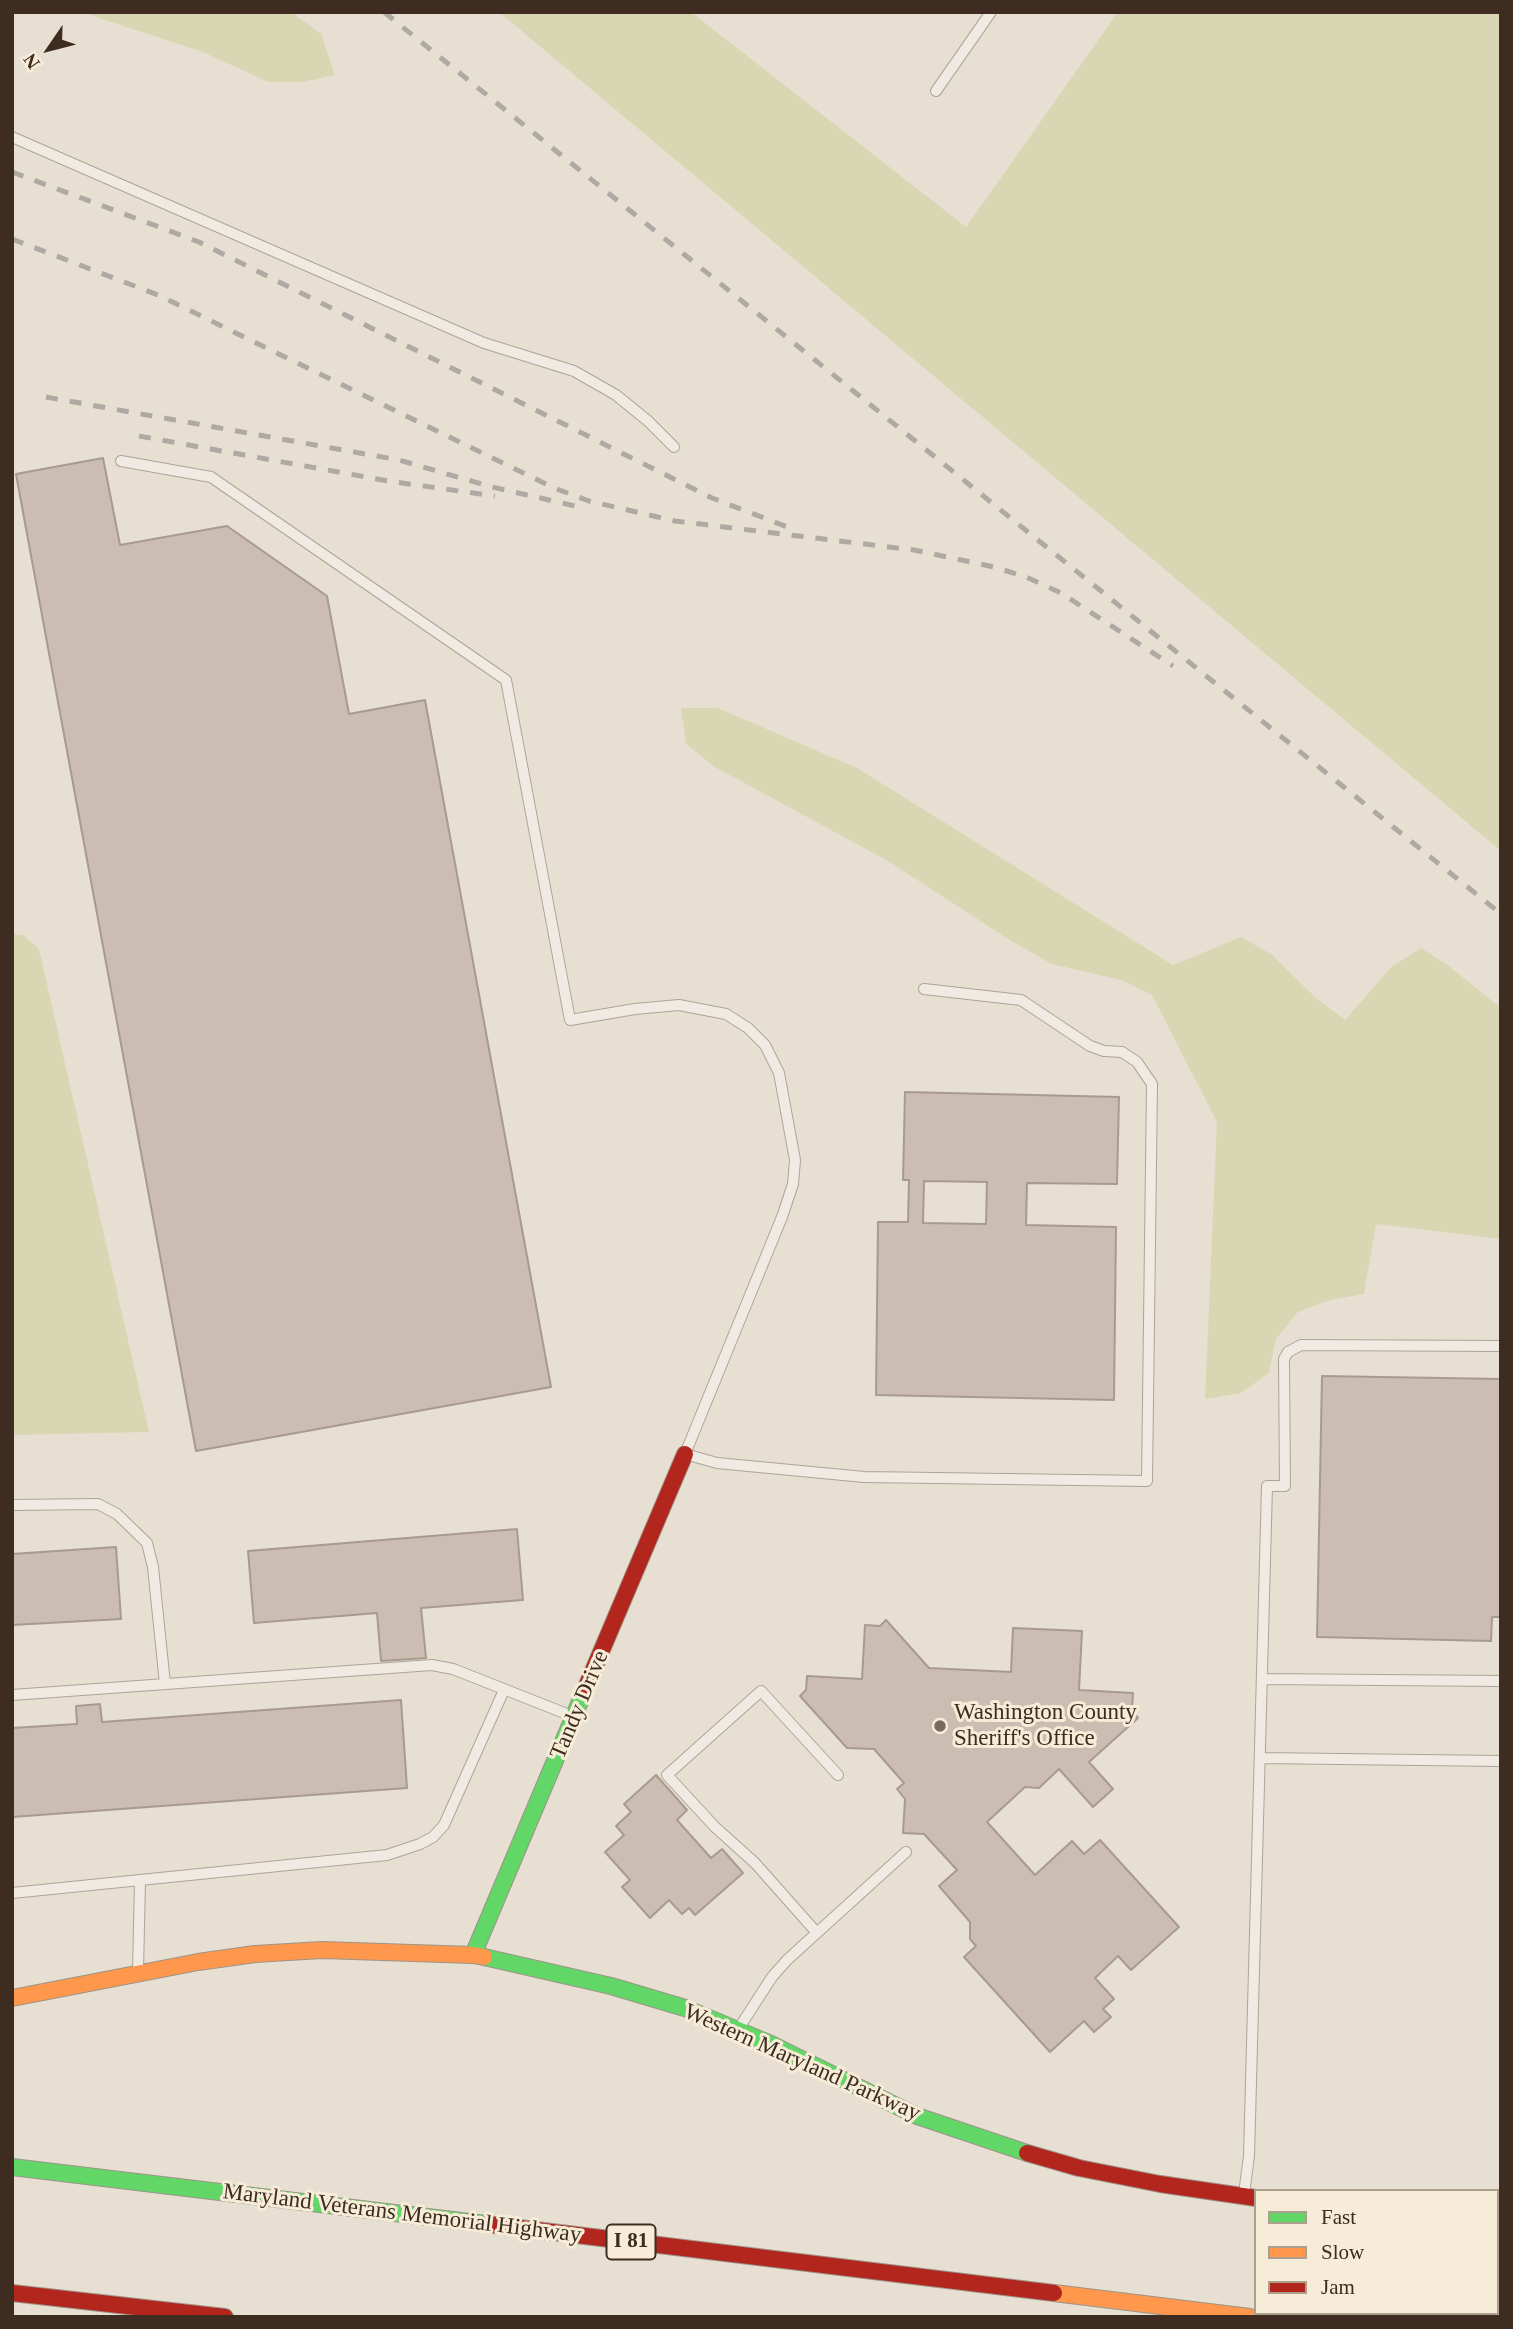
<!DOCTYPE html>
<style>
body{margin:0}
#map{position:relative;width:1513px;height:2329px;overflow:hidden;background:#e7dfd1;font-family:"Times New Roman",serif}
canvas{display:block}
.frame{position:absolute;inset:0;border:14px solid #3d2c1f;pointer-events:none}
.legend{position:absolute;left:1254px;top:2189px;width:245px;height:126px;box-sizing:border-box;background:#f7ecd7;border:2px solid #ad9f8d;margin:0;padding:9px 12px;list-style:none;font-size:21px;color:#3d2c1f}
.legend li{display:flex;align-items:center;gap:14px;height:35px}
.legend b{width:35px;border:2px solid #ad9f8d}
.north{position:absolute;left:14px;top:14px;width:70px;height:70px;-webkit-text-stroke:5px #f7ecd7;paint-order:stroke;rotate:235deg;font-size:19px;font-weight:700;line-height:28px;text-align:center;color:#3d2c1f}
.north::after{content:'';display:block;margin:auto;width:24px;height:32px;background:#3d2c1f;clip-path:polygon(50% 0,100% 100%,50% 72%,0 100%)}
</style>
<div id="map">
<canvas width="1513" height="2329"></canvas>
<div class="frame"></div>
<ul class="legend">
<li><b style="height:9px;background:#63d668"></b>Fast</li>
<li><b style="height:9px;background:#ff974d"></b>Slow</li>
<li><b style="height:9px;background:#b3261e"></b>Jam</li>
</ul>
<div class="north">N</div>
</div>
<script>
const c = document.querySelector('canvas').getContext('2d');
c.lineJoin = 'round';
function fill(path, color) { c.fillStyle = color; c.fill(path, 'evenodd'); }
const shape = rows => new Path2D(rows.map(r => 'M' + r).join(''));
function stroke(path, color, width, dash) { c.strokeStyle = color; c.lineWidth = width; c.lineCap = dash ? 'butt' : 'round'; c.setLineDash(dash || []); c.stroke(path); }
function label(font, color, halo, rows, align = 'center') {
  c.font = font + ' "Times New Roman",serif'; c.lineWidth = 6; c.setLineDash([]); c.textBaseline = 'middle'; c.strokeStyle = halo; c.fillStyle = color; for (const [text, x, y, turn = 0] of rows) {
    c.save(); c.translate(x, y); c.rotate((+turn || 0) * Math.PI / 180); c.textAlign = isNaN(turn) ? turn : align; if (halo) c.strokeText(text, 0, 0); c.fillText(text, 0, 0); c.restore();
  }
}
const green = shape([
 [81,12,291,12,321,34,335,75,303,82,268,82,203,52],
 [499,12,691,12,966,227,1118,12,1501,12,1501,851],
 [681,708,718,708,857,768,1173,965,1241,937,1271,954,1316,998,1345,1020,1390,968,1421,948,1450,967,1501,1008,1501,1239,1376,1224,1364,1294,1330,1300,1298,1312,1276,1339,1269,1373,1241,1393,1205,1399,1217,1122,1152,995,1121,980,1052,964,1008,939,888,861,715,767,686,744],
 [12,934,23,935,39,949,149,1432,12,1435]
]);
const building = shape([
 [103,458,120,545,227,526,327,596,349,714,425,700,551,1387,196,1451,16,474,103,458],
 [905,1092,1119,1097,1117,1184,1027,1183,1026,1225,1116,1227,1114,1400,876,1395,878,1222,908,1222,909,1180,903,1180,905,1092],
 [924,1181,987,1182,986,1224,923,1223,924,1181],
 [1322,1376,1501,1379,1501,1617,1492,1617,1491,1641,1317,1637,1322,1376],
 [517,1529,523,1600,421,1608,426,1658,381,1661,377,1613,254,1623,248,1551,517,1529],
 [116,1547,121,1619,12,1625,12,1554,116,1547],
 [886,1620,929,1668,1011,1672,1013,1628,1082,1631,1079,1690,1133,1693,1132,1711,1138,1718,1089,1762,1113,1789,1093,1807,1059,1769,1039,1788,1025,1787,987,1822,1035,1875,1072,1841,1084,1854,1100,1840,1179,1927,1131,1970,1118,1956,1095,1978,1114,1999,1103,2009,1111,2017,1094,2032,1084,2021,1050,2052,964,1957,976,1946,970,1939,970,1922,939,1886,957,1870,924,1834,903,1833,905,1799,897,1789,904,1783,874,1749,847,1748,800,1696,806,1690,807,1676,862,1679,865,1625,880,1626,886,1620],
 [401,1700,407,1788,12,1817,12,1728,77,1724,76,1706,100,1704,102,1722,401,1700],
 [656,1775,687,1810,677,1820,711,1858,722,1849,743,1873,695,1915,689,1908,682,1914,669,1900,650,1918,622,1887,630,1880,605,1852,624,1835,616,1826,631,1812,624,1804,656,1775]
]);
const lane = shape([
 [936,91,991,12],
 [12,137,484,343,574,371,616,395,648,421,674,447],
 [121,461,211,477,506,680,570,1020,635,1009,679,1005,726,1014,748,1028,765,1045,779,1073,795,1160,793,1184,782,1217,685,1454,717,1463,864,1477,1147,1481,1152,1084,1137,1062,1122,1052,1104,1051,1090,1046,1021,1000,924,989],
 [12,1505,98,1504,117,1514,147,1543,153,1567,165,1684],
 [1262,1679,1501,1681],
 [12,1695,432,1665,453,1669,572,1716],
 [1260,1758,1501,1761],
 [12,1893,387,1855,420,1844,433,1837,444,1825,504,1690],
 [817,1933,755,1863,715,1827,667,1775,761,1691,838,1775],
 [138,1971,140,1880],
 [739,2028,772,1977,787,1960,906,1852],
 [1244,2194,1249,2156,1267,1486,1285,1486,1284,1359,1288,1352,1301,1345,1501,1346]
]);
const street = shape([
 [1497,2229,1501,2229]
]);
const fast = shape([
 [473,1955,584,1692],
 [484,1957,611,1986,685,2008,771,2044,917,2116,1027,2153],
 [12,2167,486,2224]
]);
const slow = shape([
 [12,1998,198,1962,255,1954,322,1950,473,1955,484,1957],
 [1054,2293,1250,2317]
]);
const jam = shape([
 [584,1692,685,1454],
 [1027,2153,1079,2168,1160,2184,1256,2198],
 [486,2224,1054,2293],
 [12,2293,225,2317]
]);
const rail = shape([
 [384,12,1501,914],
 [12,172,199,242,712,498,790,528],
 [12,239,158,295,554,488,589,501,675,521,914,550,994,567,1026,577,1061,593,1173,666],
 [46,397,399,460,492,487,584,508],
 [139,436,388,481,495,496]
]);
const markers = [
 [940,1726,7,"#786b5d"]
];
const shields = [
 [631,2242,49]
];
const shieldNames = [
 ["I 81",631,2242]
];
const streetNames = [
 ["Tandy Drive",580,1705,-67],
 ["Western Maryland Parkway",802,2063,24],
 ["Maryland Veterans Memorial Highway",402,2214,7]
];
const poiNames = [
 ["Washington County",954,1713],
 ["Sheriff's Office",954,1739]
];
fill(green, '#d9d7b3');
fill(building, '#cbbdb1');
stroke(building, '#a89a8f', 2);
stroke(lane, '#ada499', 12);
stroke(street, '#ada499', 24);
stroke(fast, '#9c9489', 18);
stroke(slow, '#9c9489', 18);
stroke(jam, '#9c9489', 18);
stroke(lane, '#efeae2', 10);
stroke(street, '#efeae2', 23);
stroke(fast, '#63d668', 16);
stroke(slow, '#ff974d', 16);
stroke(jam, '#b3261e', 16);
stroke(rail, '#aea9a2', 5, [12, 12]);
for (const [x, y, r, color] of markers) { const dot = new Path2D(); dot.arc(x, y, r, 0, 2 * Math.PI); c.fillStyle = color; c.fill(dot); stroke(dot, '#f7ecd7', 2.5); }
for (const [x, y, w] of shields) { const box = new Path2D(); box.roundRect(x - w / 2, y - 17.5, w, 35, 5); c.fillStyle = '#f7ecd7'; c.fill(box); stroke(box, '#3d2c1f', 2); }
label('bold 21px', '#3d2c1f', null, shieldNames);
label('23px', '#3d2c1f', '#f7ecd7', streetNames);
label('23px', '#3d2c1f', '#f7ecd7', poiNames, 'left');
</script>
